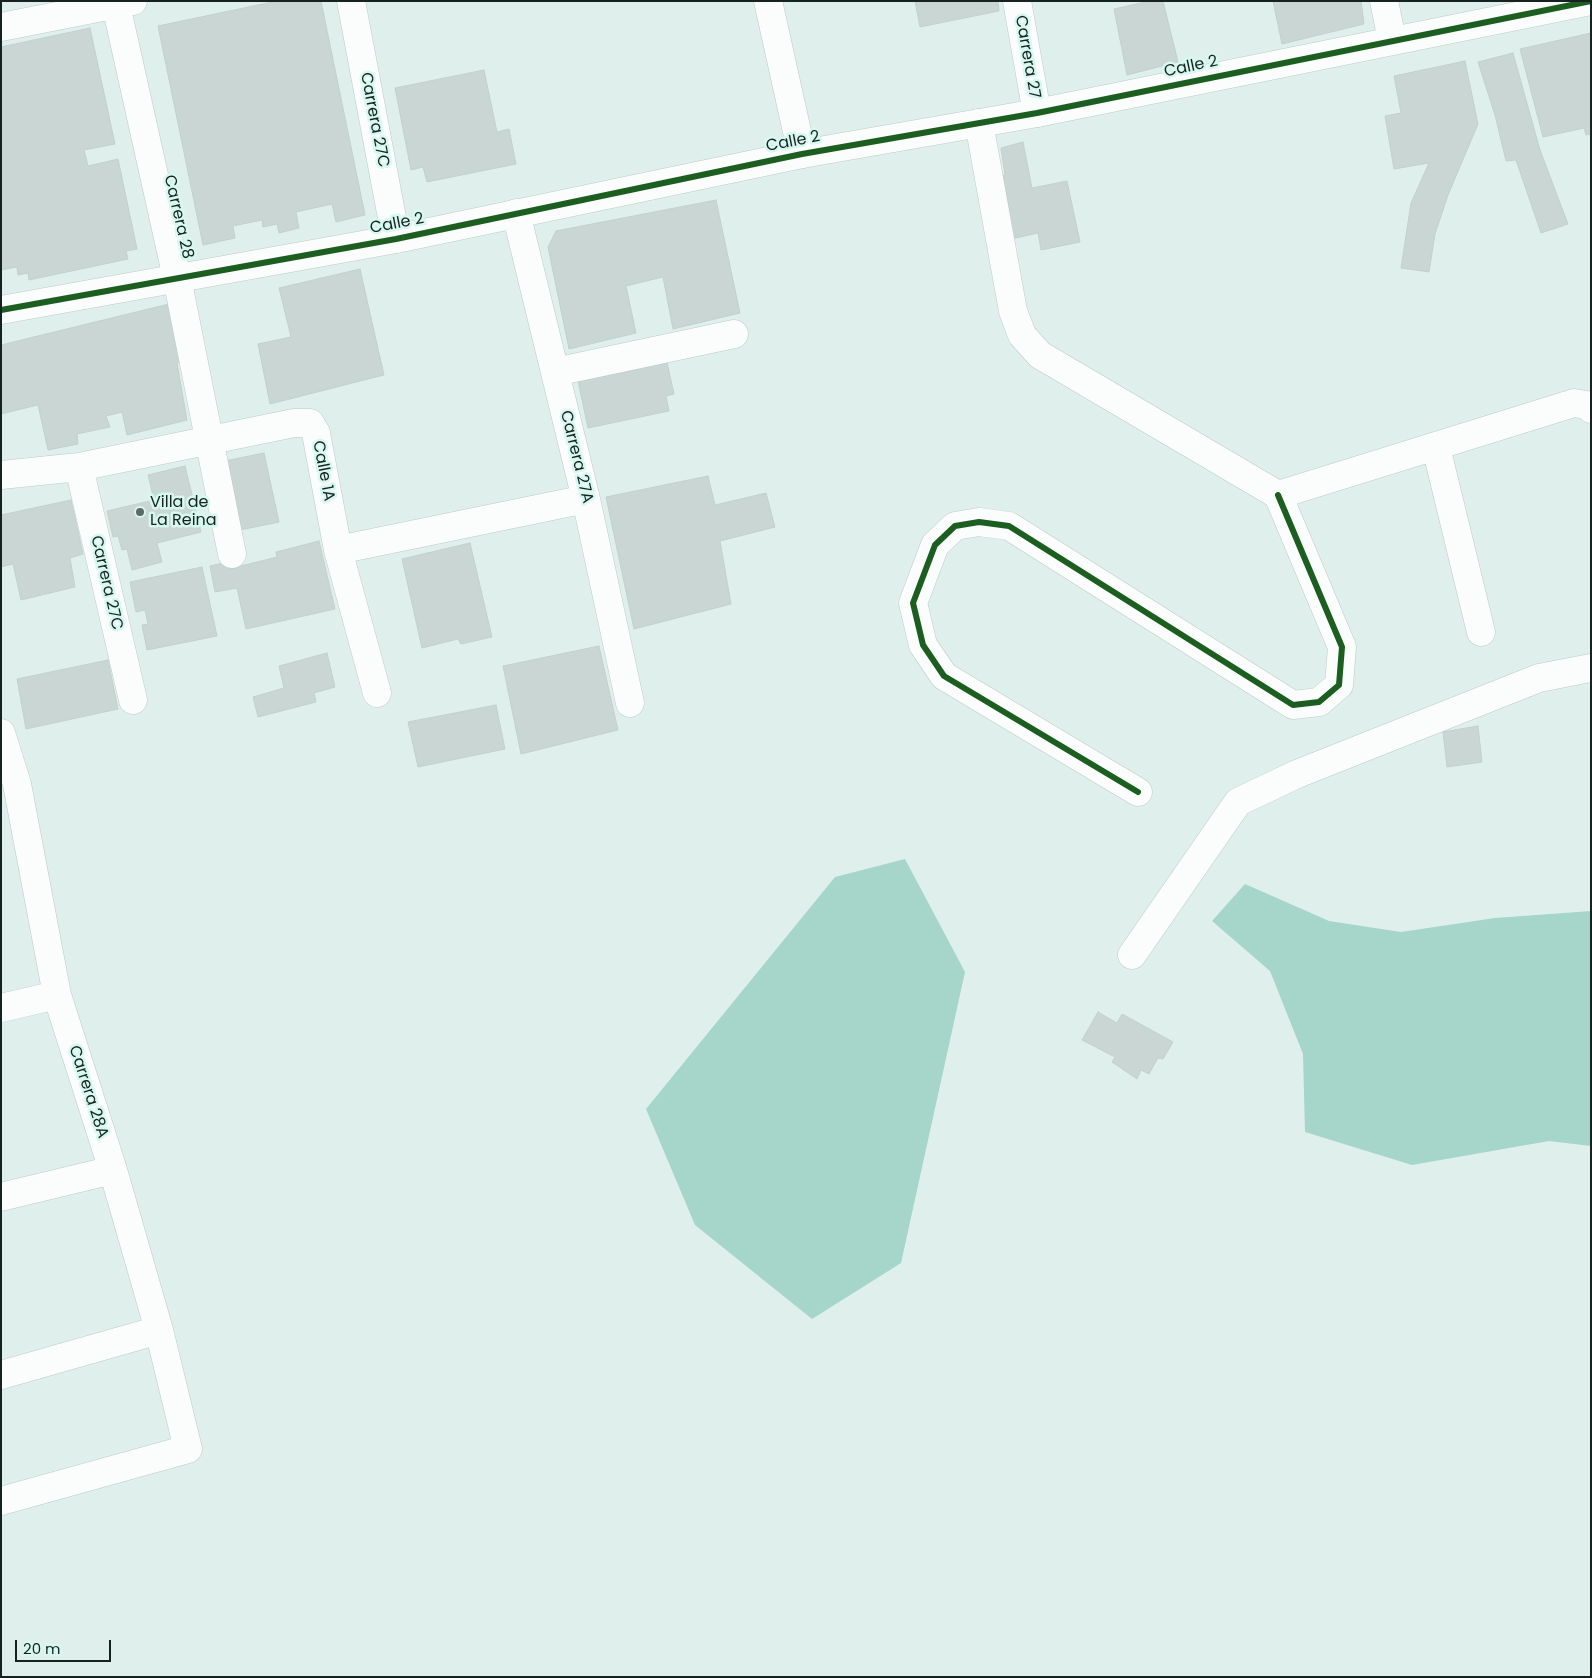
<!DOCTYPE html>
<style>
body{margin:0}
#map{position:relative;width:1592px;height:1678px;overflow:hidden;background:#dff0ec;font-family:Poppins,sans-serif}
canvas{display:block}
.frame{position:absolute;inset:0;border:2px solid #16221f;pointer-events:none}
.scale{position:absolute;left:15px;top:1640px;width:96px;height:22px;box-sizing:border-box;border:2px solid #16221f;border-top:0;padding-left:6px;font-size:15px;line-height:18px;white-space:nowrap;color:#16221f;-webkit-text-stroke:4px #d7f8ef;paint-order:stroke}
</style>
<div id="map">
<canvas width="1592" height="1678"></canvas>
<div class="frame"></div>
<div class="scale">20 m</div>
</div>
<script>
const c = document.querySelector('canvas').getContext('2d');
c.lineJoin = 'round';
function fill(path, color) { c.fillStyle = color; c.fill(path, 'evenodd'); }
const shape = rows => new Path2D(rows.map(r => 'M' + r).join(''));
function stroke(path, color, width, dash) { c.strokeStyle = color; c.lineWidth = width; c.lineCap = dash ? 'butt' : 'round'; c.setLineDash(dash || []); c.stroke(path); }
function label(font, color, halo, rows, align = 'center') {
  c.font = font + ' Poppins,sans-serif'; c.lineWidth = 5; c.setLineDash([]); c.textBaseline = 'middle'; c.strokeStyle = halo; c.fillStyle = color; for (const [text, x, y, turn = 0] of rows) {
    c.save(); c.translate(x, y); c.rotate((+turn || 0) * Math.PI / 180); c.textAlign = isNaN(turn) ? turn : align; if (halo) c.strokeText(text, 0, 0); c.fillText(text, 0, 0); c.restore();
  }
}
const forest = shape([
 [905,859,965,972,901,1263,812,1319,695,1225,646,1109,835,877],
 [1245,884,1329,921,1401,932,1495,918,1591,911,1591,1146,1549,1141,1412,1165,1305,1132,1303,1054,1270,971,1212,921]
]);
const building = shape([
 [277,1,321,1,365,215,336,222,332,204,296,212,299,228,279,233,277,224,263,227,262,220,233,226,235,238,203,245,158,26,277,1],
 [915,1,998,1,999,11,920,27,915,1],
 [1150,1,1163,1,1178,62,1127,75,1114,9,1150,1],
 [1273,1,1361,1,1364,24,1282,44,1273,1],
 [90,28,115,144,84,150,88,166,118,159,137,249,126,251,128,259,29,280,28,273,18,275,17,267,1,270,1,47,90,28],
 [1591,33,1591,134,1586,135,1584,128,1543,137,1520,49,1591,33],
 [1513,53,1540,150,1568,224,1541,233,1516,160,1506,161,1495,115,1478,62,1513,53],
 [1465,61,1478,124,1448,195,1435,234,1429,272,1401,268,1411,203,1429,163,1394,169,1385,116,1401,113,1394,76,1465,61],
 [484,70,497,132,509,129,516,164,427,182,423,167,411,170,395,88,484,70],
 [1023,142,1032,188,1067,181,1080,242,1041,250,1038,233,1011,239,1001,176,1005,175,1001,148,1023,142],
 [716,200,740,313,673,329,663,277,626,286,636,333,569,349,548,247,556,231,716,200],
 [360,269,384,375,270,404,258,344,291,337,279,288,360,269],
 [169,304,182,361,177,363,187,420,127,435,122,412,106,416,110,427,77,434,78,444,48,450,38,405,1,414,1,345,169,304],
 [667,362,674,394,666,396,669,411,588,428,578,381,667,362],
 [264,453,279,522,240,530,225,461,264,453],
 [185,466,201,532,157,543,162,562,132,570,127,549,122,550,118,536,113,537,107,511,154,500,148,475,185,466],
 [708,476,715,505,766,493,775,527,720,541,731,604,634,629,606,497,708,476],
 [71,500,83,554,70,558,75,587,21,600,13,564,1,567,1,515,71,500],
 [319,541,335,609,246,629,237,588,215,592,210,566,227,562,229,569,277,557,276,552,319,541],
 [470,543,492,637,461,644,458,639,422,648,402,559,470,543],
 [202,567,217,636,147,650,142,625,148,624,145,610,136,612,130,582,202,567],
 [599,646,618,730,521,754,503,666,599,646],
 [327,653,335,687,314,693,316,702,258,717,253,697,284,688,279,666,327,653],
 [108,660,118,709,26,729,17,679,108,660],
 [496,705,505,749,418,767,408,722,496,705],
 [1478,726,1482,762,1447,767,1443,732,1478,726],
 [1098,1012,1117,1023,1122,1014,1173,1042,1163,1059,1158,1058,1149,1074,1141,1070,1137,1079,1112,1062,1115,1057,1082,1040,1098,1012]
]);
const street = shape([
 [351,1,396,239],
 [768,1,802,154],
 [1017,1,1037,113],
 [1384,1,1392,40],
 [116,5,177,278,232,554],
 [1,27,133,1],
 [979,123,1013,311,1022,335,1040,355,1278,495,1574,403,1587,405,1591,409],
 [516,213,586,499,630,703],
 [555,372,734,334],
 [1436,447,1481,632],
 [79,467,133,700],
 [1,475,79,467,294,423,310,423,316,433,338,550,377,693],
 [338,550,586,499],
 [1,733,17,784,57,995,113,1170,159,1330,188,1449,1,1501],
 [1138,792,944,676,923,645,913,603,935,545,955,526,979,522,1009,526,1293,705,1319,702,1339,685,1342,647,1278,495],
 [1132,955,1238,802,1297,774,1539,678,1591,668],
 [1,1008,57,995],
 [1,1197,113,1170],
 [1,1375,159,1330]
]);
const secondary = shape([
 [1,310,396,239,802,154,1037,113,1591,1]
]);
const cycleway = shape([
 [1,310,396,239,802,154,1037,113,1591,1],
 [1138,792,944,676,923,645,913,603,935,545,955,526,979,522,1009,526,1293,705,1319,702,1339,685,1342,647,1278,495]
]);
const markers = [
 [140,512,5,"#5c6a67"]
];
const streetNames = [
 ["Carrera 27",1027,57,80],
 ["Calle 2",1191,67,-12],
 ["Carrera 27C",374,120,79],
 ["Calle 2",793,142,-11],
 ["Carrera 28",178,217,77],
 ["Calle 2",397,224,-11],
 ["Carrera 27A",576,457,76],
 ["Calle 1A",323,471,79],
 ["Carrera 27C",106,583,77],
 ["Carrera 28A",88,1092,72]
];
const poiNames = [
 ["Villa de",150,503],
 ["La Reina",150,521]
];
fill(forest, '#a6d5ca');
fill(building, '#c9d6d3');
stroke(building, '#c2d0cd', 1);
stroke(street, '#bccac6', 29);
stroke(secondary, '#bccac6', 29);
stroke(street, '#fafdfc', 28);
stroke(secondary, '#fafdfc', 28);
stroke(cycleway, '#1b5e20', 6);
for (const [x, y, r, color] of markers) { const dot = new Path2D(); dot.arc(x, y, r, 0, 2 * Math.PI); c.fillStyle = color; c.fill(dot); stroke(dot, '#d7f8ef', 2); }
label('16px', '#16221f', '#d7f8ef', streetNames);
label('16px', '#16221f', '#d7f8ef', poiNames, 'left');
</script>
